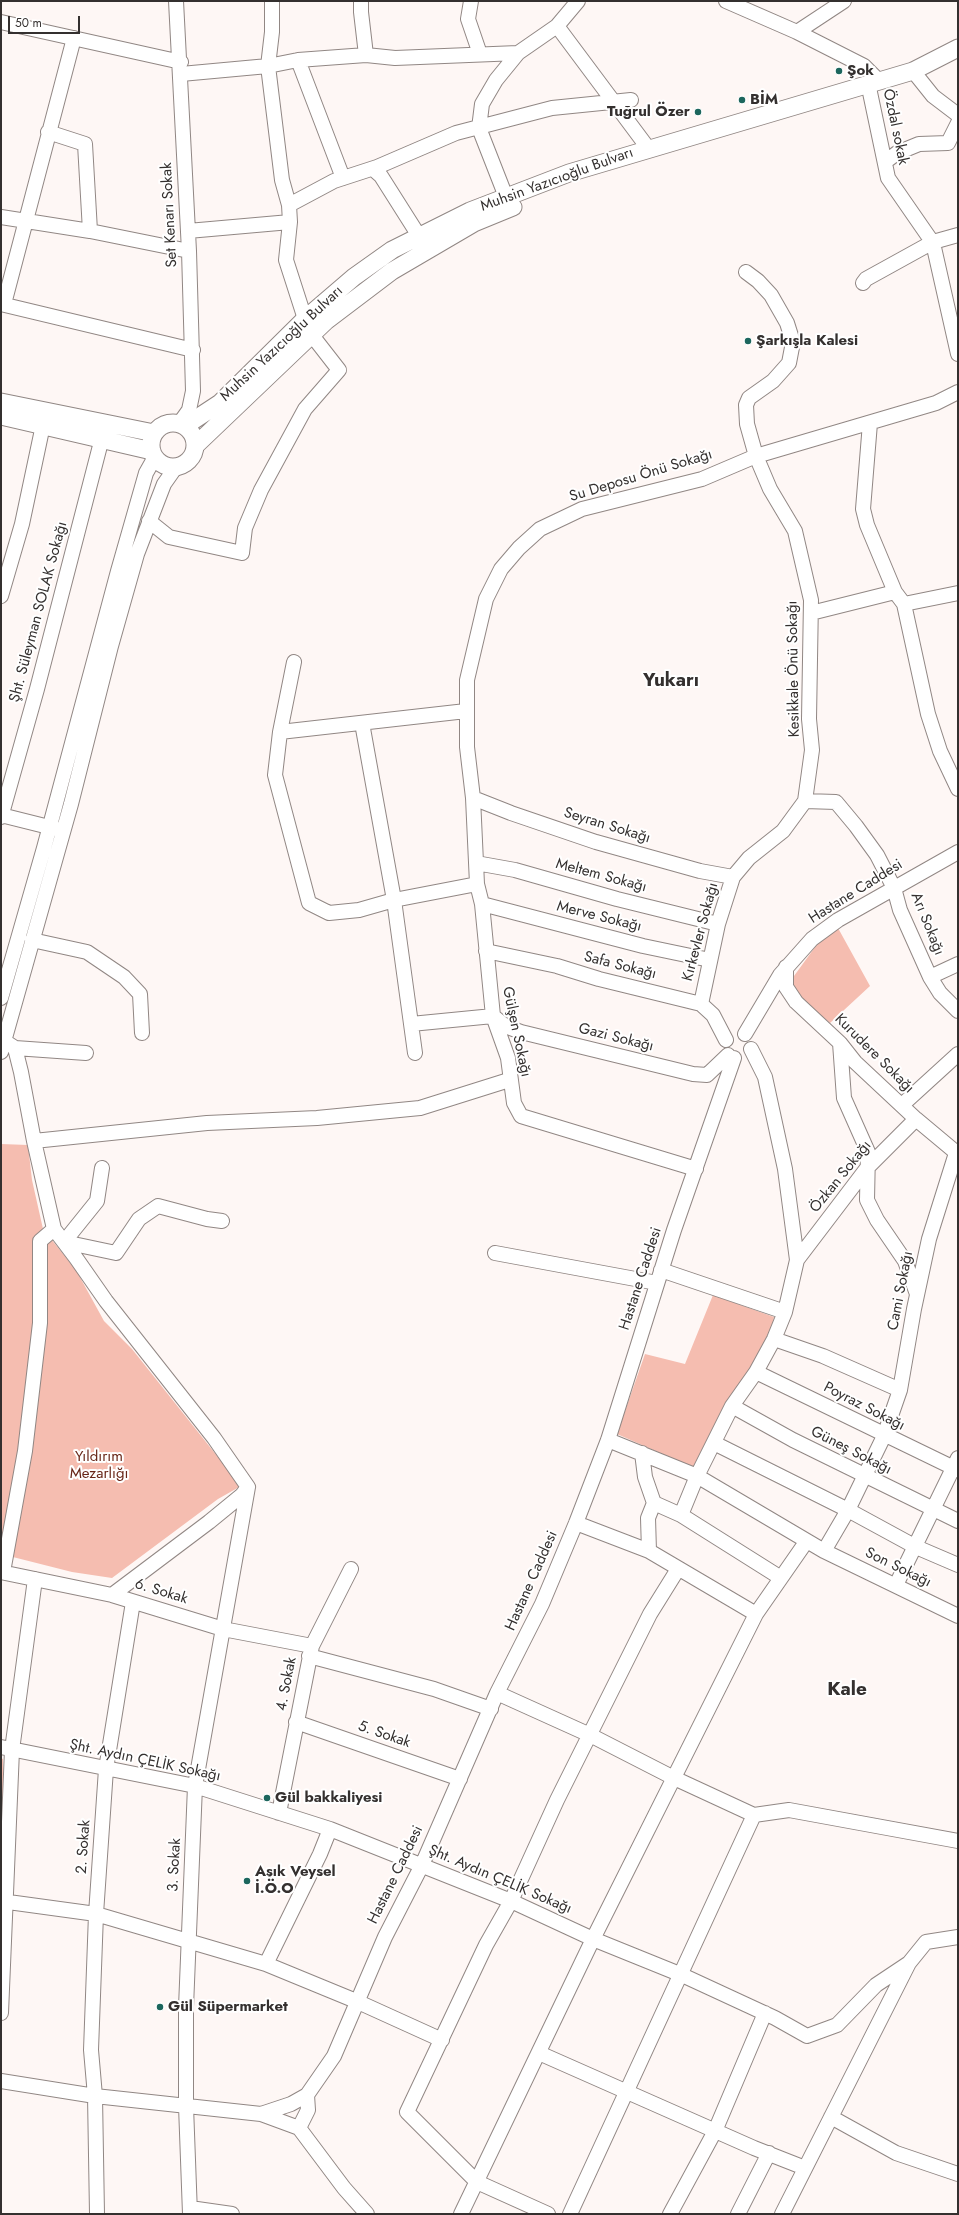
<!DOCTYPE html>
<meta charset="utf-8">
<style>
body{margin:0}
#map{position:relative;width:959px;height:2215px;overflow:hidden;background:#fef7f5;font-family:Jost,sans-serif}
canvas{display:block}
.frame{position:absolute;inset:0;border:2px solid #34302f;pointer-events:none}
.scale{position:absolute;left:8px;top:16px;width:72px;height:18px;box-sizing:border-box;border:2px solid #34302f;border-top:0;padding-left:5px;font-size:12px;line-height:14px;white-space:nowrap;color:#34302f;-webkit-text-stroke:3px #fff;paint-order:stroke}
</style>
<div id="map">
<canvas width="959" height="2215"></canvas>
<div class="frame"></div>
<div class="scale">50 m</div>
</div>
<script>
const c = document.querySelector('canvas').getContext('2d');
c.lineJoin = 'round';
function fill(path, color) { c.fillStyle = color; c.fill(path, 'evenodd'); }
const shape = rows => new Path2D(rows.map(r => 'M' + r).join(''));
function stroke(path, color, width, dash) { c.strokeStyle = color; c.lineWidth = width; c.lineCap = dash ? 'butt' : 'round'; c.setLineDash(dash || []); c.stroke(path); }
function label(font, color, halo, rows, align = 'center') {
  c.font = font + ' Jost,sans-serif'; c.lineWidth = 4; c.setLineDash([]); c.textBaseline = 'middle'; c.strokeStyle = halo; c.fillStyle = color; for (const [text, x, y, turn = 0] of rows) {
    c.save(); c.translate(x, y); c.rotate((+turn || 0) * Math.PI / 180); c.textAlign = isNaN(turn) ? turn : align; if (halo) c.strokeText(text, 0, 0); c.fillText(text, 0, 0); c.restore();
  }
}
const green = shape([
 [838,928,870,986,830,1023,786,987,818,943],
 [1,1144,28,1145,32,1180,43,1229,76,1270,104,1321,132,1349,241,1486,218,1499,112,1578,72,1572,1,1554],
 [713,1295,774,1317,772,1330,694,1468,617,1434,645,1354,685,1364],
 [1,1758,3,1759,5,1891,1,1891]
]);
const minor = shape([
 [176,1,189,251,193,391,189,410,179,424],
 [272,1,272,32,268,66,282,180,289,205,290,222,286,260,305,319],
 [361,1,361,12,366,55],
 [471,1,468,19,480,54],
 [726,1,797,32,864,66,878,80],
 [1,22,181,62],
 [557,26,648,148],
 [797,32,844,1],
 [298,60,343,178],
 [913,71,933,96,958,115],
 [181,74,268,66,298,60,366,55,395,58,518,53,557,26,578,1],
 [868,83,888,178,933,243,958,354],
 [48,132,85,144,90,231],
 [885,162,897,153,919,144,948,143,958,123],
 [373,169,381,176,419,236],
 [506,197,479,128,482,104,496,80,518,53],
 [289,205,334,181,377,167,456,133,552,108,631,100],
 [1,217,90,231,189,251],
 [188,231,290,222],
 [863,283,866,279,933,242,958,235],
 [1,304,193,350],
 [4,304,74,38],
 [870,423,863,509,867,525,895,592,904,604,958,593],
 [149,521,169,537,242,553,245,528,261,490,305,409,339,370,311,334],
 [1,596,22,524,43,425],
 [904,604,928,714,940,751,958,789],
 [811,613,895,592],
 [294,662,280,732,466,711],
 [362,723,394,900,415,1053],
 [280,732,275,775,309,903,329,913,359,910,394,900,477,884],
 [473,798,511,813,596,842,700,871,733,877],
 [805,801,836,802,856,826,877,855,894,888,900,910,930,977,940,993,958,1011],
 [1,815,57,829],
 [1,817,37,689,102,438],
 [476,863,515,870,617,899,718,924],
 [482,904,643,946,710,960],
 [32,940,87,952,124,977,140,994,142,1033],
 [486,951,557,966,599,979,701,1004,713,1015,726,1040],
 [786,967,786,987,796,1002,840,1043,855,1062,916,1119,958,1154],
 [930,977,958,964],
 [1,998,44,848,118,571,146,473,155,457],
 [701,1004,718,924,733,877,749,858,783,831,805,801,812,750,809,719,811,600,795,531,770,489,756,456,747,424,746,405,749,398,773,381,789,363,793,342,787,323,771,295,758,281,746,272],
 [411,1024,493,1016,505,1026,521,1032,693,1074,707,1075,728,1055],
 [745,1034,780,975,812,939,838,920,958,852],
 [1,1039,15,1048,21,1072,34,1141,54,1229,76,1258,106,1301,214,1438,248,1487,242,1495,209,1522,112,1595],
 [840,1043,844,1098,868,1152,867,1200,877,1220,905,1261,917,1294],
 [15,1048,86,1053],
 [1,1052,71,804,111,646,137,554,164,484,176,467],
 [902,1105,958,1054],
 [34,1141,207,1123,317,1118,420,1108,509,1080],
 [102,1168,97,1201,64,1242,116,1253,139,1219,158,1206,207,1219,222,1221],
 [696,1169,521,1116,514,1103,508,1058,493,1016,482,904,477,884,473,798,467,747,467,680,486,599,501,569,519,548,540,529,582,509,702,479,756,456,936,403,958,392],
 [495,1253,657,1283],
 [797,1260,867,1168,916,1119],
 [661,1270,785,1312],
 [774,1339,823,1356,900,1390],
 [756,1372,958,1470],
 [732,1406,793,1440,958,1521],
 [608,1440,697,1476,824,1551,958,1616],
 [714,1443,848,1510,916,1547,958,1565],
 [642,1453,645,1477,654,1503,681,1515,781,1578],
 [681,1515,697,1476,732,1406,756,1372,774,1339,785,1312,797,1260,785,1169,765,1077,751,1049],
 [576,1523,649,1551,756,1614],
 [649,1551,648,1518,654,1503],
 [824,1551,848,1510,884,1436,900,1390,914,1309,929,1239,956,1153],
 [1,1572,112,1595,223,1629,312,1646],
 [3,1572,25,1451,40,1323,40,1241,54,1229],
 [896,1585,958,1458],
 [309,1656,434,1689,491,1709],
 [497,1693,590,1735,674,1778,754,1815,789,1810,958,1841],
 [296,1722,460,1779],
 [1,1747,195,1786,330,1829,511,1901,593,1939,682,1975,775,2018,807,2036,837,2025,876,1985,909,1963],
 [279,1813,312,1646,351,1569],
 [1,1901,96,1914,266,1964,356,2001,442,2040],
 [266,1964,320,1854,330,1829],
 [1,2013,12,1750,35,1579],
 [539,2053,754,2148,805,2168],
 [1,2081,95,2096,261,2114,291,2104,307,2095,334,2056,385,1937,422,1865,497,1693,542,1604,576,1523,608,1440,674,1230,734,1058],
 [261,2114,299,2128,344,2188,367,2214],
 [831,2117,896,2153,958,2174],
 [299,2128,308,2110,307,2095],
 [190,2208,232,2214],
 [97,2214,95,2096,91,2050,96,1914,106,1769,133,1602],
 [190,2214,186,2106,186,2007,195,1786,248,1487],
 [461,2214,593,1939,756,1614,806,1542],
 [548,2214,477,2182,407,2112,486,1945,511,1901,557,1800,650,1614,678,1569],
 [570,2214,754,1815],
 [670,2214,715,2131,765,2013],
 [738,2214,769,2153],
 [782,2214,909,1963,926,1942,958,1937]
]);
const major = shape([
 [1,402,154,433],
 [1,416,152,451],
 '151 445a22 22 0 1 1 44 0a22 22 0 1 1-44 0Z',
 [185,426,220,403,305,319,354,277,392,250,470,211,569,173,913,71,958,48],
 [195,446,326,321,392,271,474,223,513,207]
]);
const markers = [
 [839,71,4,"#1c665d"],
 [742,100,4,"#1c665d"],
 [698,112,4,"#1c665d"],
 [748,341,4,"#1c665d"],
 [267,1798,4,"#1c665d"],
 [247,1881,4,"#1c665d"],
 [160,2007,4,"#1c665d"]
];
const poiNames = [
 ["Şok",847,71],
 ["BİM",750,100],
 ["Tuğrul Özer",690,112,"right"],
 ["Şarkışla Kalesi",756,341],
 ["Gül bakkaliyesi",275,1798],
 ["Aşık Veysel",255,1872],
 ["İ.Ö.O",255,1889],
 ["Gül Süpermarket",168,2007]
];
const streetNames = [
 ["Özdal sokak",895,127,78],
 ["Muhsin Yazıcıoğlu Bulvarı",557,180,-20],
 ["Set Kenarı Sokak",170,215,-93],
 ["Muhsin Yazıcıoğlu Bulvarı",282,344,-43],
 ["Su Deposu Önü Sokağı",641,476,-17],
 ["Şht. Süleyman SOLAK Sokağı",39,612,-75],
 ["Kesikkale Önü Sokağı",794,669,-91],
 ["Seyran Sokağı",607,826,17],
 ["Meltem Sokağı",601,876,15],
 ["Hastane Caddesi",856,892,-32],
 ["Merve Sokağı",599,917,14],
 ["Arı Sokağı",927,924,68],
 ["Kırkevler Sokağı",701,932,-75],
 ["Safa Sokağı",620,966,14],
 ["Gülşen Sokağı",516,1032,78],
 ["Gazi Sokağı",616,1038,14],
 ["Kurudere Sokağı",874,1054,45],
 ["Özkan Sokağı",841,1177,-51],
 ["Hastane Caddesi",641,1279,-72],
 ["Cami Sokağı",901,1291,-79],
 ["Poyraz Sokağı",864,1407,27],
 ["Güneş Sokağı",851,1451,27],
 ["Son Sokağı",898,1568,26],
 ["Hastane Caddesi",532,1581,-66],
 ["6. Sokak",161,1592,17],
 ["4. Sokak",287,1684,-79],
 ["5. Sokak",384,1735,19],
 ["Şht. Aydın ÇELİK Sokağı",145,1761,12],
 ["2. Sokak",84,1847,-86],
 ["3. Sokak",175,1865,-87],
 ["Hastane Caddesi",396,1875,-64],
 ["Şht. Aydın ÇELİK Sokağı",500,1880,23]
];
const parkNames = [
 ["Yıldırım",99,1457],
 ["Mezarlığı",99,1474]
];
const districtNames = [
 ["Yukarı",671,681],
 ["Kale",847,1690]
];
fill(green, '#f5bdb0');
stroke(minor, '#918784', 16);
stroke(major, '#918784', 19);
stroke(minor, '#fff', 14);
stroke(major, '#fff', 17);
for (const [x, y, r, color] of markers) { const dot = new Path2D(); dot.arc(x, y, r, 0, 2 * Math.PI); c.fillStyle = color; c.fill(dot); stroke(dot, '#fff', 1.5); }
label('bold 15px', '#34302f', '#fff', poiNames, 'left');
label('15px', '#34302f', '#fff', streetNames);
label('15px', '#682618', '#fff', parkNames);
label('bold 19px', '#34302f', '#fff', districtNames);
</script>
